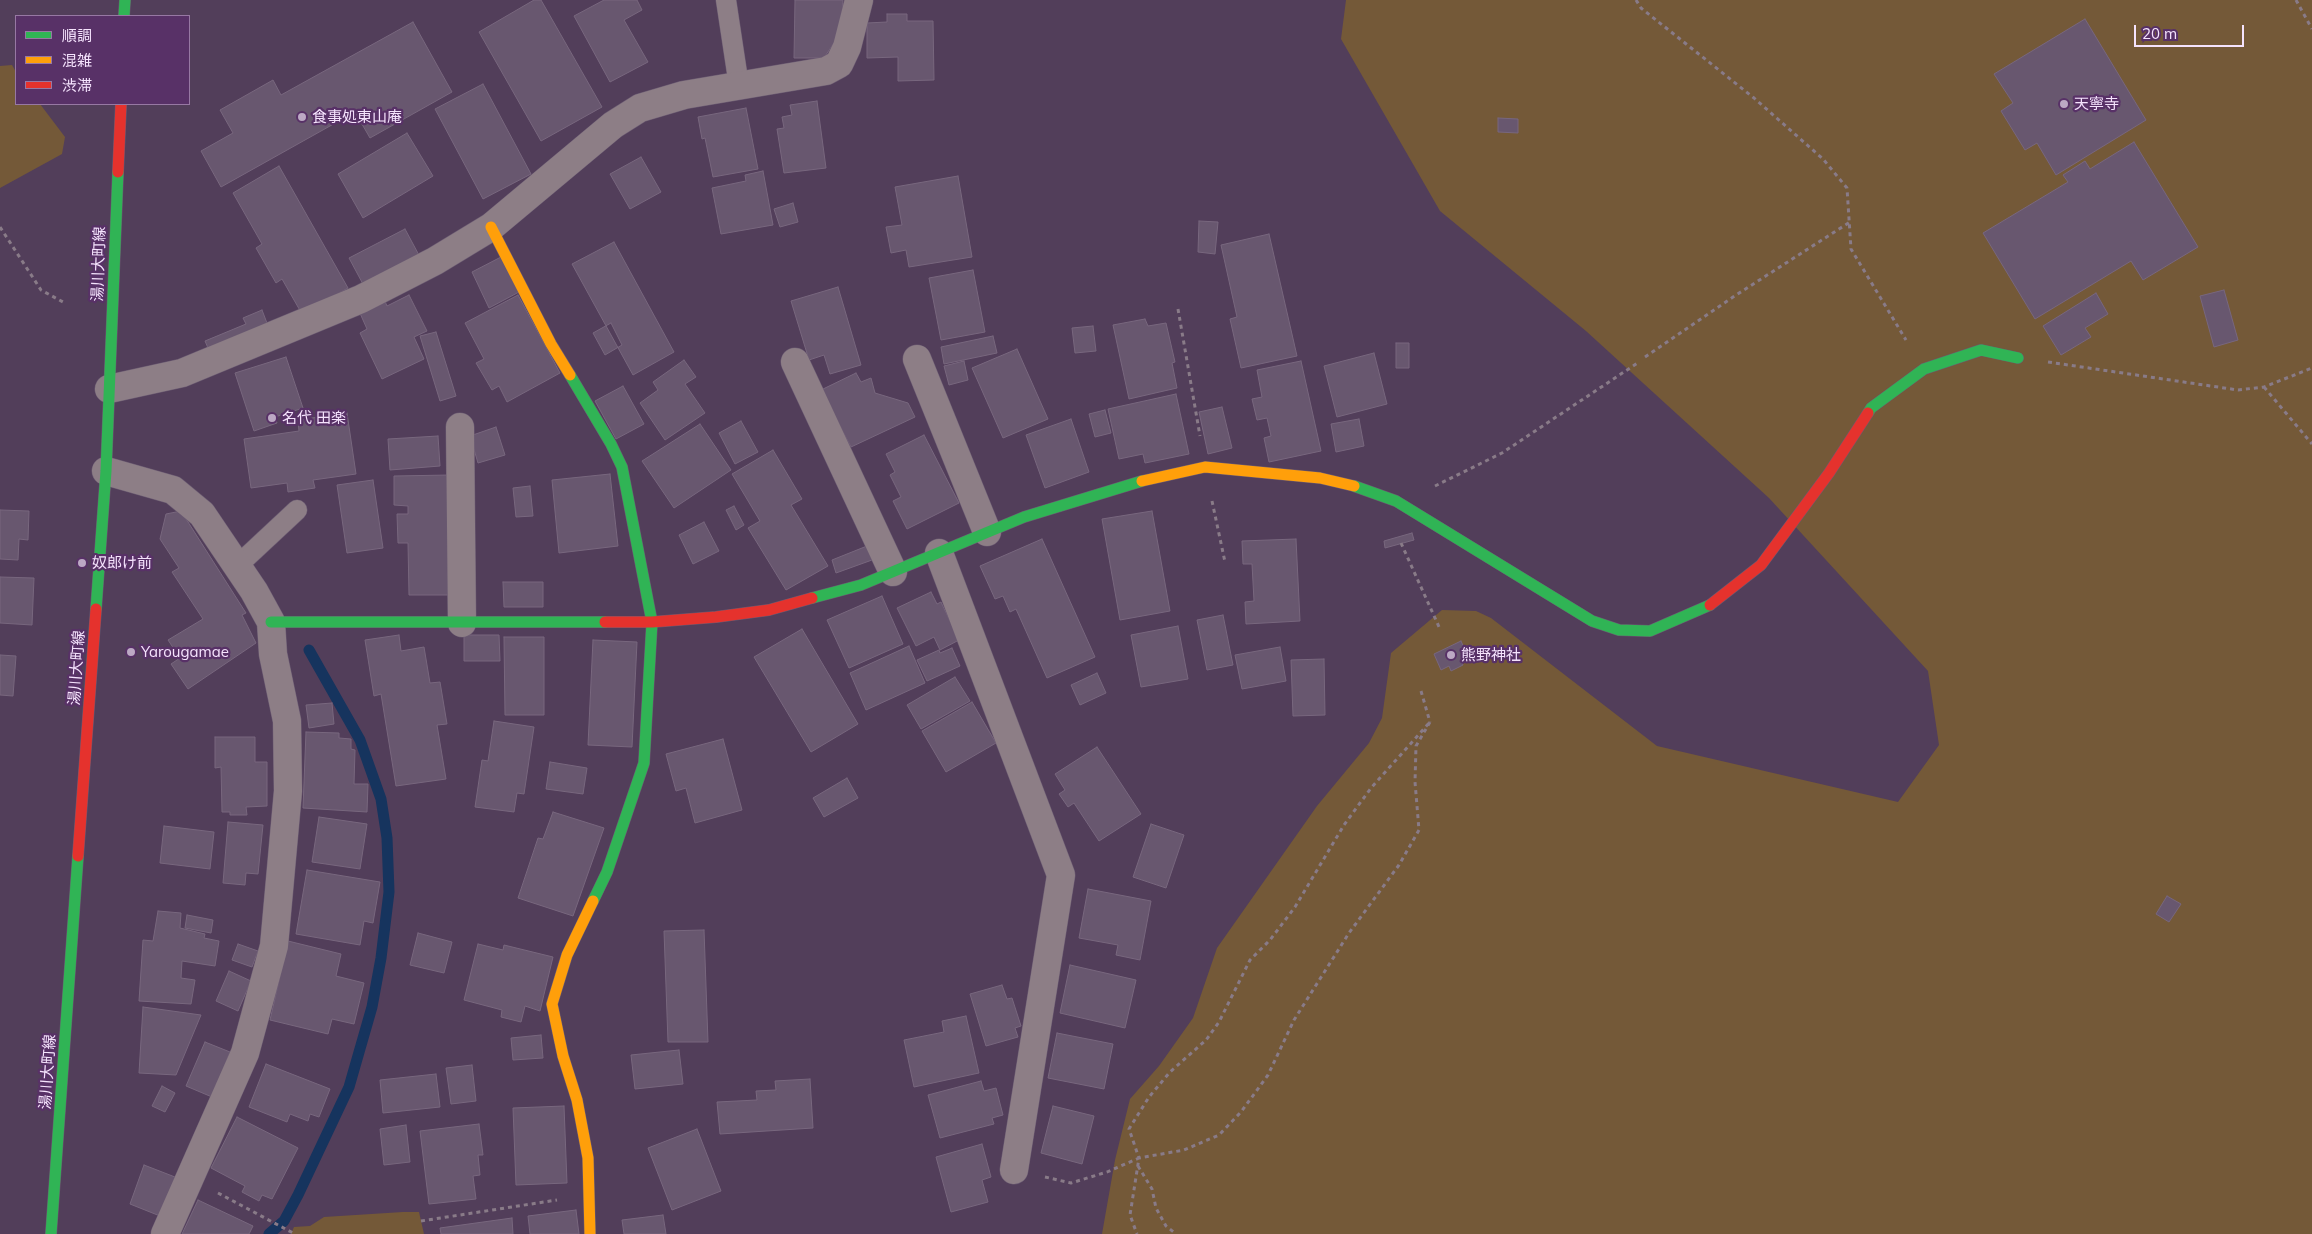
<!DOCTYPE html>
<meta charset="utf-8">
<style>
body{margin:0}
#map{position:relative;width:2312px;height:1234px;overflow:hidden;background:#523e5a;font-family:Mulish,"Noto Sans JP",sans-serif}
canvas{display:block}
.legend{position:absolute;left:15px;top:15px;width:175px;height:90px;box-sizing:border-box;background:#583167;border:1px solid #9778a3;margin:0;padding:6px 9px;list-style:none;font-size:15px;color:#f5e3fd}
.legend li{display:flex;align-items:center;gap:10px;height:25px}
.legend b{width:25px;border:1px solid #9778a3}
.scale{position:absolute;left:2134px;top:25px;width:110px;height:22px;box-sizing:border-box;border:2px solid #f5e3fd;border-top:0;padding-left:6px;font-size:15px;line-height:18px;white-space:nowrap;color:#f5e3fd;-webkit-text-stroke:4px #583167;paint-order:stroke}
</style>
<div id="map">
<canvas width="2312" height="1234"></canvas>
<ul class="legend">
<li><b style="height:6px;background:#30b455"></b>順調</li>
<li><b style="height:6px;background:#ff9f0a"></b>混雑</li>
<li><b style="height:6px;background:#e5322d"></b>渋滞</li>
</ul>
<div class="scale">20 m</div>
</div>
<script>
const c = document.querySelector('canvas').getContext('2d');
c.lineJoin = 'round';
function fill(path, color) { c.fillStyle = color; c.fill(path, 'evenodd'); }
const shape = rows => new Path2D(rows.map(r => 'M' + r).join(''));
function stroke(path, color, width, dash) { c.strokeStyle = color; c.lineWidth = width; c.lineCap = dash ? 'butt' : 'round'; c.setLineDash(dash || []); c.stroke(path); }
function label(font, color, halo, rows, align = 'center') {
  c.font = font + ' Mulish,"Noto Sans JP",sans-serif'; c.lineWidth = 4.5; c.setLineDash([]); c.textBaseline = 'middle'; c.strokeStyle = halo; c.fillStyle = color; for (const [text, x, y, turn = 0] of rows) {
    c.save(); c.translate(x, y); c.rotate((+turn || 0) * Math.PI / 180); c.textAlign = isNaN(turn) ? turn : align; if (halo) c.strokeText(text, 0, 0); c.fillText(text, 0, 0); c.restore();
  }
}
const green = shape([
 [1346,0,2312,0,2312,1234,1102,1234,1115,1160,1130,1099,1159,1066,1193,1018,1217,948,1317,806,1369,743,1382,718,1391,653,1442,610,1476,611,1491,618,1657,746,1898,802,1939,745,1928,671,1769,498,1586,331,1440,211,1341,39],
 [12,65,16,72,16,104,40,104,65,137,62,154,0,188,0,66],
 [403,1212,419,1212,424,1234,291,1234,294,1227,310,1226,324,1217]
]);
const stream = shape([
 [269,1234,284,1221,298,1195,349,1087,372,1007,381,958,389,892,387,838,381,799,360,740,309,650]
]);
const building = shape([
 [534,0,541,0,602,107,541,141,479,32,534,0],
 [604,0,637,0,642,10,624,20,648,62,610,82,574,16,604,0],
 [795,0,843,0,841,32,824,58,794,58,795,0],
 [887,14,907,14,907,21,933,21,934,80,898,81,898,57,867,58,867,23,887,22,887,14],
 [2085,19,2146,120,2056,175,2037,143,2025,150,2001,111,2013,103,1994,74,2085,19],
 [413,22,452,92,370,138,355,112,221,187,201,151,233,133,220,110,273,80,281,95,413,22],
 [483,84,531,174,483,199,435,109,483,84],
 [817,101,826,168,784,173,777,129,784,128,782,117,792,115,790,105,817,101],
 [746,108,758,169,713,177,705,138,702,139,698,117,746,108],
 [1498,118,1518,119,1518,133,1498,132,1498,118],
 [407,133,433,176,363,218,338,174,407,133],
 [2134,142,2198,247,2143,280,2131,261,2035,319,1983,233,2068,182,2063,175,2085,161,2090,169,2134,142],
 [641,157,661,192,630,209,610,174,641,157],
 [279,166,348,288,302,314,282,279,276,283,256,248,262,244,233,193,279,166],
 [763,171,773,225,721,234,712,188,746,181,745,175,763,171],
 [958,176,972,257,909,267,906,250,891,253,886,227,902,225,895,187,958,176],
 [793,203,798,222,780,227,774,209,793,203],
 [1199,221,1218,222,1215,254,1198,252,1199,221],
 [405,229,420,257,364,286,349,258,405,229],
 [1269,234,1297,356,1241,368,1230,319,1237,317,1221,245,1269,234],
 [614,242,674,352,633,375,572,264,614,242],
 [501,257,519,292,489,308,472,272,501,257],
 [973,270,985,332,941,340,929,278,973,270],
 [838,287,861,365,830,374,824,355,809,360,791,301,838,287],
 [2224,290,2238,340,2214,347,2200,296,2224,290],
 [2096,293,2108,314,2085,328,2091,337,2061,355,2043,326,2096,293],
 [409,295,427,331,414,337,424,359,382,379,360,333,367,329,359,311,384,299,387,306,409,295],
 [518,295,560,373,507,402,499,386,492,390,476,363,484,359,465,323,518,295],
 [262,310,270,331,211,355,205,341,246,324,243,318,262,310],
 [1145,319,1148,326,1166,323,1175,362,1172,363,1177,388,1129,399,1113,325,1145,319],
 [611,323,622,345,605,355,593,333,611,323],
 [1093,326,1096,351,1075,353,1072,328,1093,326],
 [436,332,456,396,440,401,420,336,436,332],
 [993,336,997,353,944,364,941,347,993,336],
 [1396,343,1409,343,1409,368,1396,368,1396,343],
 [1017,349,1048,419,1003,438,972,368,1017,349],
 [1374,353,1387,404,1337,417,1324,366,1374,353],
 [286,357,303,408,275,417,277,423,254,431,235,373,286,357],
 [684,360,696,377,685,384,705,413,665,440,640,403,658,390,653,382,684,360],
 [964,361,968,380,949,385,944,366,964,361],
 [1301,361,1321,451,1269,462,1264,438,1271,436,1267,418,1257,420,1252,399,1262,397,1257,370,1301,361],
 [856,373,861,382,871,378,875,393,908,403,915,417,851,447,821,390,856,373],
 [623,386,644,424,616,439,595,401,623,386],
 [1176,394,1189,454,1145,463,1143,454,1119,459,1108,409,1176,394],
 [1222,407,1232,448,1208,454,1199,412,1222,407],
 [1105,410,1111,433,1095,437,1089,414,1105,410],
 [347,413,356,474,313,480,315,488,288,492,287,483,251,488,244,439,299,431,298,420,347,413],
 [1071,419,1089,472,1045,488,1026,435,1071,419],
 [1359,419,1364,446,1336,452,1331,424,1359,419],
 [741,421,758,452,735,464,719,433,741,421],
 [700,424,731,470,674,508,642,461,700,424],
 [496,427,505,455,478,463,470,436,496,427],
 [924,435,959,503,907,529,893,501,901,497,890,475,895,472,886,454,924,435],
 [438,436,440,466,390,470,388,439,438,436],
 [773,450,802,499,791,505,828,566,786,590,748,528,760,521,732,474,773,450],
 [610,474,618,546,559,553,552,480,610,474],
 [450,475,451,595,409,595,408,543,398,543,397,514,408,514,408,506,394,505,394,476,450,475],
 [373,480,383,548,347,553,337,485,373,480],
 [530,486,533,516,516,517,513,488,530,486],
 [734,506,744,525,736,530,726,510,734,506],
 [0,510,29,511,28,540,19,539,18,560,0,559,0,510],
 [181,511,246,613,242,615,256,643,188,689,171,664,180,658,168,640,203,619,172,572,179,568,160,539,166,514,181,511],
 [1152,511,1170,611,1120,620,1102,519,1152,511],
 [704,522,719,551,693,564,679,535,704,522],
 [1412,533,1414,540,1385,548,1384,541,1412,533],
 [1042,539,1095,657,1047,678,1016,609,1010,612,1003,596,995,599,980,566,1042,539],
 [1296,539,1300,621,1246,624,1245,602,1254,601,1252,564,1243,564,1242,541,1296,539],
 [867,546,872,560,836,573,832,560,867,546],
 [0,577,34,578,32,625,0,623,0,577],
 [503,582,543,582,543,607,504,607,503,582],
 [931,592,937,604,941,602,959,640,940,650,934,637,916,646,897,608,931,592],
 [882,596,903,644,849,668,827,620,882,596],
 [1223,615,1233,665,1207,670,1197,620,1223,615],
 [1178,626,1188,679,1141,687,1131,635,1178,626],
 [802,629,858,724,811,752,754,657,802,629],
 [399,635,401,651,424,647,430,683,440,682,447,724,437,725,446,779,396,786,381,694,374,696,365,640,399,635],
 [464,635,499,635,500,661,464,661,464,635],
 [504,637,544,637,544,715,505,715,504,637],
 [593,640,637,642,632,747,588,745,593,640],
 [1461,641,1468,657,1461,660,1463,665,1451,671,1449,666,1441,670,1434,654,1461,641],
 [909,646,925,683,866,710,850,673,909,646],
 [1280,647,1286,681,1242,689,1235,655,1280,647],
 [952,648,960,666,927,681,917,660,939,650,940,653,952,648],
 [0,655,16,656,13,696,0,695,0,655],
 [1324,659,1325,715,1293,716,1291,660,1324,659],
 [1097,673,1106,693,1080,705,1071,685,1097,673],
 [955,677,970,701,921,729,907,705,955,677],
 [972,702,996,743,946,772,922,731,972,702],
 [332,703,334,724,309,728,306,705,332,703],
 [494,721,534,727,524,794,517,793,514,812,475,807,482,760,488,761,494,721],
 [306,732,339,733,339,738,351,739,351,749,355,750,354,784,368,784,367,812,303,808,306,732],
 [215,737,255,737,255,762,267,762,267,806,246,807,247,815,230,815,230,812,222,812,221,767,215,768,215,737],
 [723,739,742,810,695,823,686,788,676,791,666,754,723,739],
 [1097,747,1141,814,1099,841,1074,803,1068,807,1059,794,1065,790,1055,774,1097,747],
 [550,762,587,768,583,794,546,789,550,762],
 [847,778,858,798,824,817,813,798,847,778],
 [553,812,604,828,573,916,518,898,538,838,543,839,553,812],
 [319,817,367,824,360,869,312,862,319,817],
 [228,822,263,825,258,874,246,873,245,885,223,883,228,822],
 [1151,824,1184,835,1166,888,1133,877,1151,824],
 [164,826,214,832,210,869,160,863,164,826],
 [307,870,380,882,373,923,364,921,360,945,296,934,307,870],
 [1088,889,1151,901,1140,960,1116,955,1118,945,1079,938,1088,889],
 [2167,896,2181,904,2169,922,2156,914,2167,896],
 [158,911,181,913,180,928,205,934,204,938,219,941,215,966,182,961,181,978,195,980,191,1004,139,1001,143,940,153,941,158,911],
 [187,915,213,920,211,933,185,928,187,915],
 [704,930,708,1042,668,1042,664,931,704,930],
 [418,933,452,942,444,973,410,965,418,933],
 [288,941,341,954,336,976,364,983,354,1024,332,1019,328,1034,270,1020,288,941],
 [238,944,258,951,252,967,232,960,238,944],
 [478,944,503,950,504,945,553,957,540,1011,525,1006,521,1022,501,1017,502,1010,464,1000,478,944],
 [1070,965,1136,980,1125,1028,1060,1013,1070,965],
 [229,971,251,981,238,1011,216,1001,229,971],
 [1002,985,1007,999,1012,998,1021,1026,1015,1028,1018,1037,986,1046,970,994,1002,985],
 [143,1007,201,1015,176,1075,139,1073,143,1007],
 [966,1016,979,1073,914,1087,904,1040,944,1032,942,1021,966,1016],
 [1057,1033,1113,1044,1104,1089,1048,1078,1057,1033],
 [541,1035,543,1058,513,1060,511,1038,541,1035],
 [205,1042,230,1052,212,1097,186,1086,205,1042],
 [679,1050,683,1084,635,1089,631,1055,679,1050],
 [266,1064,330,1089,319,1117,310,1114,308,1121,290,1114,287,1122,249,1107,266,1064],
 [472,1065,476,1101,451,1104,446,1068,472,1065],
 [436,1074,440,1107,383,1113,380,1080,436,1074],
 [810,1079,813,1128,720,1134,717,1102,757,1100,756,1091,776,1090,775,1081,810,1079],
 [981,1081,984,1091,996,1088,1003,1115,992,1118,994,1124,940,1138,928,1095,981,1081],
 [162,1086,175,1093,165,1112,152,1106,162,1086],
 [564,1106,567,1183,516,1185,513,1108,564,1106],
 [1053,1106,1094,1116,1082,1164,1041,1153,1053,1106],
 [237,1117,298,1148,272,1199,262,1195,259,1201,242,1192,245,1186,211,1168,237,1117],
 [479,1124,483,1155,478,1155,480,1175,473,1176,476,1199,429,1204,420,1131,479,1124],
 [406,1125,410,1162,384,1165,380,1129,406,1125],
 [697,1129,721,1191,672,1210,648,1148,697,1129],
 [982,1144,991,1177,982,1180,988,1202,951,1212,936,1157,982,1144],
 [144,1165,175,1177,160,1216,130,1204,144,1165],
 [198,1200,253,1226,249,1234,182,1234,198,1200],
 [576,1210,579,1234,530,1234,528,1216,576,1210],
 [663,1215,666,1234,624,1234,622,1220,663,1215],
 [512,1218,513,1234,441,1234,440,1228,512,1218]
]);
const path = shape([
 [1636,0,1641,8,1754,98,1823,159,1847,188,1851,249,1906,340],
 [2296,0,2312,29],
 [0,227,41,290,63,302],
 [1178,309,1200,436],
 [1645,357,1733,297,1850,222],
 [2048,362,2238,390,2264,387,2312,368],
 [2264,387,2312,444],
 [1435,486,1502,453,1639,362],
 [1212,501,1225,562],
 [1401,543,1440,629],
 [1421,691,1430,722],
 [1430,722,1416,746,1415,782,1419,830,1399,865,1349,933,1294,1020,1268,1075,1241,1112,1219,1135,1184,1150,1139,1158,1129,1129,1149,1097,1170,1072,1206,1040,1219,1022,1250,960,1270,940,1295,907,1344,825,1371,788,1430,722],
 [1138,1166,1152,1189,1156,1208,1166,1226,1176,1234],
 [1045,1177,1071,1183,1107,1172,1139,1158,1130,1215,1137,1234],
 [218,1193,295,1234],
 [421,1221,557,1200]
]);
const lane = shape([
 [726,0,739,86],
 [237,566,297,510]
]);
const street = shape([
 [917,359,987,532],
 [795,362,893,572],
 [109,389,182,373,361,299,435,261,491,227,613,125,640,108,684,95,826,71,839,64,847,47,859,0],
 [460,427,462,623],
 [106,471,173,490,202,514,254,591,271,622,273,654,287,721,288,791,274,946,245,1053,165,1234],
 [939,553,1061,875,1014,1170]
]);
const fast = shape([
 [124,16,125,0],
 [570,375,611,444,622,467,652,622,644,763,607,872,593,901],
 [1868,413,1871,408,1924,369,1981,350,2018,358],
 [1354,486,1396,501,1592,621,1619,630,1650,631,1710,605],
 [812,598,861,585,1024,517,1142,481],
 [96,609,106,471,118,172],
 [271,622,605,622],
 [51,1234,78,856]
]);
const slow = shape([
 [491,227,551,344,570,375],
 [1142,481,1205,467,1320,478,1354,486],
 [590,1234,588,1158,577,1100,563,1056,552,1004,567,955,593,901]
]);
const jam = shape([
 [118,172,121,104],
 [1710,605,1761,565,1829,473,1868,413],
 [605,622,652,622,716,617,769,610,812,598],
 [78,856,96,609]
]);
const markers = [
 [2064,104,5,"#bca9c4"],
 [302,117,5,"#bca9c4"],
 [272,418,5,"#bca9c4"],
 [82,563,5,"#bca9c4"],
 [131,652,5,"#bca9c4"],
 [1451,655,5,"#bca9c4"]
];
const poiNames = [
 ["天寧寺",2074,104],
 ["食事処東山庵",312,117],
 ["名代 田楽",282,418],
 ["奴郎け前",92,563],
 ["Yarougamae",141,652],
 ["熊野神社",1461,655]
];
const streetNames = [
 ["湯川大町線",99,264,-88],
 ["湯川大町線",77,668,-86],
 ["湯川大町線",48,1072,-86]
];
fill(green, '#745938');
stroke(stream, '#16345e', 11);
fill(building, '#68576f');
stroke(building, '#78677e', 1);
stroke(lane, '#6b5b72', 21);
stroke(street, '#6b5b72', 29);
stroke(fast, '#6b5b72', 12);
stroke(slow, '#6b5b72', 12);
stroke(jam, '#6b5b72', 12);
stroke(path, '#897b88', 3, [4, 4]);
stroke(lane, '#8d7e86', 20);
stroke(street, '#8d7e86', 28);
stroke(fast, '#30b455', 11);
stroke(slow, '#ff9f0a', 11);
stroke(jam, '#e5322d', 11);
for (const [x, y, r, color] of markers) { const dot = new Path2D(); dot.arc(x, y, r, 0, 2 * Math.PI); c.fillStyle = color; c.fill(dot); stroke(dot, '#583167', 2); }
label('15px', '#f5e3fd', '#583167', poiNames, 'left');
label('15px', '#f5e3fd', '#583167', streetNames);
</script>
